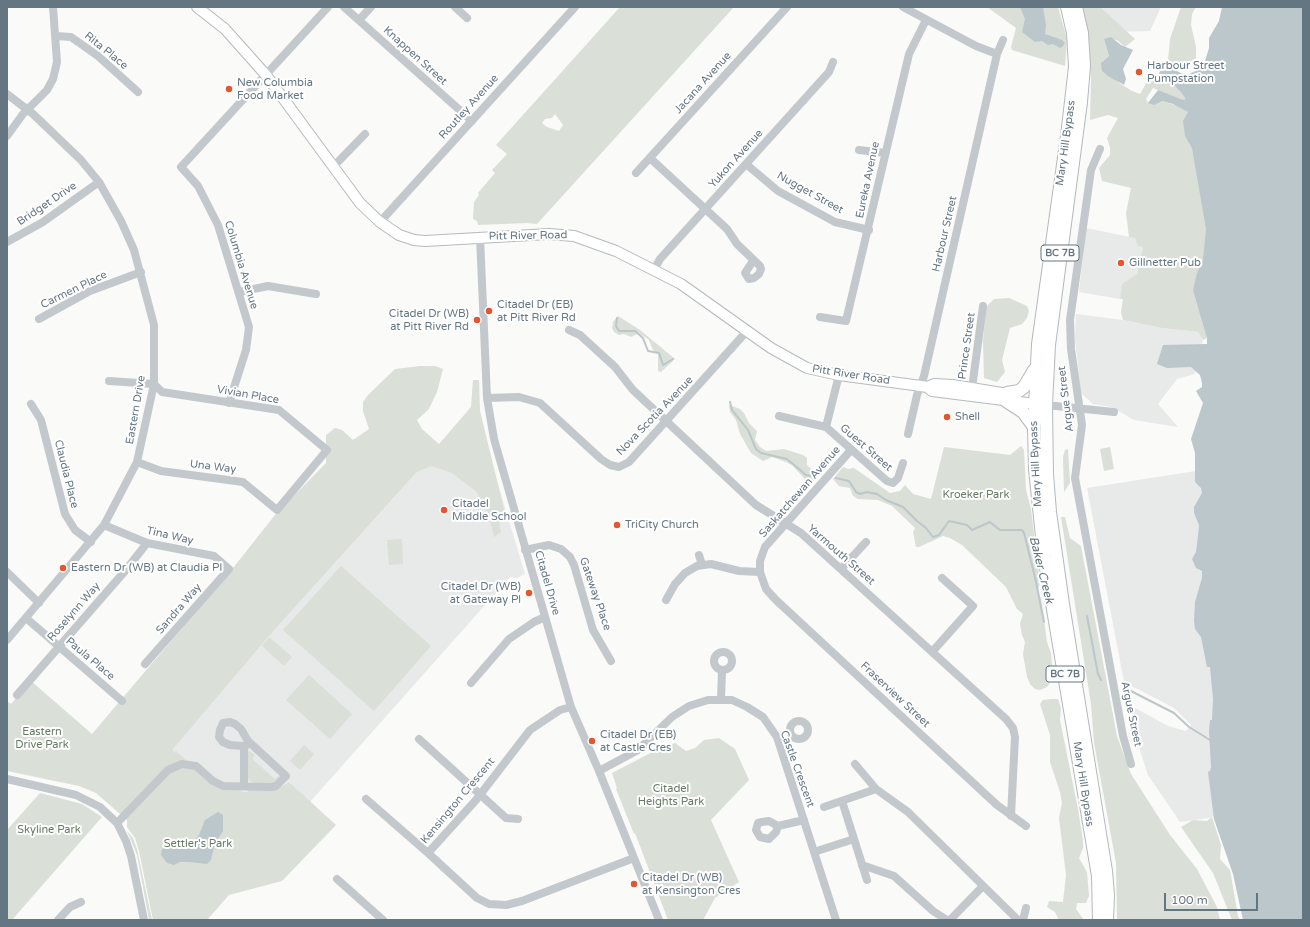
<!DOCTYPE html>
<style>
body{margin:0}
#map{position:relative;width:1310px;height:927px;overflow:hidden;background:#fafaf8;font-family:"Varela Round",sans-serif}
canvas{display:block}
.frame{position:absolute;inset:0;border:8px solid #657683;pointer-events:none}
.scale{position:absolute;left:1164px;top:893px;width:94px;height:18px;box-sizing:border-box;border:2px solid #657683;border-top:0;padding-left:5px;font-size:12px;line-height:14px;white-space:nowrap;color:#657683;-webkit-text-stroke:3px #fff;paint-order:stroke}
</style>
<div id="map">
<canvas width="1310" height="927"></canvas>
<div class="frame"></div>
<div class="scale">100 m</div>
</div>
<script>
const c = document.querySelector('canvas').getContext('2d');
c.lineJoin = 'round';
function fill(path, color) { c.fillStyle = color; c.fill(path, 'evenodd'); }
const shape = rows => new Path2D(rows.map(r => 'M' + r).join(''));
function stroke(path, color, width, dash) { c.strokeStyle = color; c.lineWidth = width; c.lineCap = dash ? 'butt' : 'round'; c.setLineDash(dash || []); c.stroke(path); }
function label(font, color, halo, rows, align = 'center') {
  c.font = font + ' "Varela Round",sans-serif'; c.lineWidth = 4; c.setLineDash([]); c.textBaseline = 'middle'; c.strokeStyle = halo; c.fillStyle = color; for (const [text, x, y, turn = 0] of rows) {
    c.save(); c.translate(x, y); c.rotate((+turn || 0) * Math.PI / 180); c.textAlign = isNaN(turn) ? turn : align; if (halo) c.strokeText(text, 0, 0); c.fillText(text, 0, 0); c.restore();
  }
}
const built = shape([
 [1099,7,1161,7,1150,31,1111,32],
 [1086,228,1135,238,1138,244,1143,247,1137,274,1123,284,1120,299,1079,292],
 [1076,314,1123,320,1162,328,1198,332,1203,340,1195,374,1177,379,1158,404,1178,427,1134,420,1112,407,1093,404,1081,393,1075,339],
 [475,408,525,574,517,578,510,577,310,802,289,782,272,791,249,792,219,789,171,750,269,636],
 [1253,462,1254,803,1209,818,1180,822,1148,775,1130,720,1128,704,1168,726,1186,731,1191,725,1174,708,1124,682,1087,488]
]);
const green = shape([
 [620,7,734,7,537,224,527,223,478,225,477,221,473,219,474,202,479,195,478,193,495,173,492,170,507,154,496,145],
 [555,114,563,125,559,131,547,127,542,123,545,119,552,118],
 [987,7,1058,7,1067,39,1065,66,1012,50,1011,47,1016,28],
 [1083,7,1100,7,1135,39,1125,47,1117,40,1104,39,1109,56,1103,61,1119,83,1132,91,1140,94,1152,73,1155,73,1159,76,1159,73,1176,84,1192,105,1153,88,1146,99,1148,103,1162,101,1190,110,1207,109,1207,338,1203,340,1198,332,1162,328,1123,320,1121,312,1123,299,1120,299,1122,284,1137,274,1143,247,1138,246,1135,238,1129,237,1126,213,1131,188,1102,181,1099,168,1110,155,1110,148,1107,138,1118,118,1108,115,1090,120,1091,80,1089,44],
 [1181,7,1196,7,1192,14,1191,25,1196,47,1196,58,1181,67,1170,66,1168,61,1170,39],
 [1009,298,1027,306,1029,311,1027,318,1022,324,1010,328,1002,360,1005,372,997,382,984,378,983,341,986,307,994,299],
 [618,316,640,330,675,359,661,372,658,371,658,354,653,350,649,340,639,333,631,337,624,334,619,335,614,332,612,328,613,322],
 [420,366,435,366,443,369,437,392,429,409,417,420,422,429,439,444,471,407,473,380,479,380,480,411,505,513,504,521,499,523,501,532,494,537,488,512,476,491,452,473,431,466,417,472,269,636,172,750,175,753,176,751,201,774,240,791,247,792,250,789,273,791,289,782,336,825,282,881,229,895,207,920,153,920,139,851,135,838,127,827,127,820,96,793,79,786,7,771,7,701,11,704,31,681,92,734,233,568,275,515,326,463,326,435,335,428,342,430,353,440,369,429,363,411,363,402,368,395,395,369],
 [729,405,740,409,744,413,749,423,757,431,755,440,760,447,766,451,784,449,803,455,807,458,807,465,818,475,816,479,809,484,793,466,786,462,772,457,763,461,751,453,740,434,736,420,730,412],
 [1021,446,1024,450,1026,490,1031,509,1040,583,1037,593,1041,598,1047,642,1051,653,1053,675,1051,681,1047,687,1040,690,1035,689,1030,684,1027,677,1023,654,1025,642,1022,635,1020,624,1023,614,1017,609,1006,587,962,545,950,538,943,536,919,547,916,547,913,532,915,528,892,506,878,500,858,499,853,496,850,488,839,486,833,479,843,467,848,469,854,468,890,493,900,491,905,485,913,494,931,499,944,447,1010,455],
 [1110,447,1114,469,1104,471,1100,449],
 [1068,449,1070,483,1064,492,1063,457,1065,450],
 [1061,517,1065,517,1070,538,1081,546,1117,736,1131,774,1170,835,1197,869,1217,907,1220,920,1117,920,1116,863,1094,743,1091,704],
 [402,539,403,564,389,565,387,540],
 [341,566,431,646,374,711,283,630],
 [269,637,292,657,284,666,262,646],
 [309,675,352,714,330,739,286,700],
 [1052,699,1058,699,1061,709,1060,720,1078,809,1083,841,1083,848,1079,858,1087,872,1089,896,1086,903,1077,903,1076,909,1084,920,1059,920,1055,912,1047,907,1049,901,1063,902,1066,875,1059,818,1062,803,1060,792,1050,762,1050,735,1040,704,1043,700],
 [719,738,735,749,749,780,711,820,739,882,715,898,703,920,668,920,635,833,634,834,616,789,617,788,612,773,662,747,675,743,686,751,695,748,704,740],
 [304,745,314,754,300,770,290,761],
 [249,751,255,755,252,759,275,779,279,775,279,779,275,783,253,783,248,779,247,754],
 [40,793,82,804,102,817,12,920,7,920,7,830],
 [1212,817,1221,845,1220,859,1230,870,1238,916,1240,920,1232,920,1213,873,1181,827,1193,820,1207,821],
 [127,831,133,838,137,849,152,920,149,920,137,855]
]);
const water = shape([
 [1020,7,1043,7,1046,25,1045,34,1062,40,1065,43,1062,47,1060,48,1053,44,1048,45,1042,41,1035,42,1022,32,1025,19],
 [1222,7,1303,7,1303,920,1243,920,1233,874,1214,819,1208,772,1210,771,1211,767,1209,731,1210,720,1212,720,1213,699,1210,667,1207,667,1201,637,1195,629,1194,621,1195,602,1202,578,1202,571,1196,568,1192,559,1196,552,1198,536,1199,525,1194,513,1194,507,1202,493,1201,488,1195,482,1195,453,1191,439,1203,403,1196,391,1202,387,1202,383,1200,375,1191,367,1167,368,1157,364,1163,345,1207,344,1207,338,1193,290,1197,273,1203,260,1206,229,1192,148,1185,136,1183,121,1188,112,1173,104,1162,101,1154,105,1148,103,1158,90,1183,100,1186,99,1181,92,1175,86,1164,83,1163,75,1159,73,1162,68,1166,70,1168,67,1183,74,1189,74,1200,69,1205,61,1209,48,1209,38,1219,21],
 [1111,37,1121,45,1133,50,1123,69,1126,79,1124,85,1108,76,1102,71,1101,63,1109,56,1104,39],
 [218,812,223,815,223,831,215,843,211,860,207,864,189,862,180,862,174,865,167,863,161,855,162,849,166,848,177,849,190,845,199,835,205,820]
]);
const stream = shape([
 [617,318,616,326,619,331,635,331,643,338,648,351,659,353,663,365,673,359],
 [730,402,732,410,748,430,756,449,761,453,787,459,806,475,816,477],
 [836,478,849,481,856,492,860,494,867,492,877,494,886,500,903,507,917,521,926,528,933,537,939,535,949,521,967,525,972,530,990,522,1000,530,1022,530,1024,533,1035,577,1044,622],
 [1087,616,1098,674,1101,680],
 [1123,687,1174,713,1189,727,1210,740]
]);
const minor = shape([
 [344,7,472,121],
 [455,7,467,18],
 [903,7,976,46,997,54],
 [359,20,371,7],
 [56,36,71,37,98,56,138,92],
 [7,94,33,114,81,160,99,182,121,221,134,250,154,325,154,384,137,462,104,525,7,640],
 [7,136,23,114,47,90,53,79,57,62,53,7],
 [1100,149,1091,170,1070,320,1071,349,1082,425,1075,478,1123,736,1131,764],
 [859,150,885,153],
 [650,158,727,229,737,244,760,266,761,269,759,274,754,278,749,279,745,273,753,261],
 [746,164,778,191,835,222,869,230],
 [333,167,365,134],
 [636,173,787,7],
 [380,222,575,7],
 [480,237,487,398,494,439,571,707,599,771,659,920],
 [7,242,43,222,99,182],
 [654,270,660,259,829,72,833,62],
 [239,292,268,286,316,294],
 [820,317,846,321,905,71,909,54,926,20],
 [39,319,90,291,141,272],
 [569,330,580,335,615,367,633,390,756,505,801,533,1006,719,1013,728,1015,737,1011,816],
 [109,381,154,384,162,392,279,410,327,450,277,510,243,482,161,471,137,462],
 [972,388,983,306],
 [487,398,519,397,540,403,601,459,610,465,619,467,629,462,747,331],
 [229,403,246,350,249,327,218,225,198,186,181,167,328,7],
 [31,404,41,420,65,514,75,530,91,542],
 [1046,405,1114,412],
 [779,416,826,427,887,481,893,483,898,478,903,463],
 [826,427,839,375],
 [908,434,917,395,924,376,997,54,1003,40],
 [851,450,765,547,760,561,760,572,766,589,776,600,997,805,1026,826],
 [104,525,147,543,214,556,229,569,145,664],
 [525,550,549,545,561,549,570,557,574,565,593,630,611,661],
 [699,555,702,565],
 [841,569,866,542],
 [7,572,39,603],
 [666,600,675,584,685,573,697,566,711,564,739,571,760,572],
 [26,618,122,701],
 [932,652,973,606,942,578],
 '714 661a9 9 0 1 1 18 0a9 9 0 1 1-18 0Z',
 [471,683,509,639,534,622,545,617],
 [17,695,125,571,147,543],
 [721,700,722,670],
 [571,707,560,710,530,730,476,800,428,853,477,898,489,904,506,905,522,901,634,858],
 '790 730a9 9 0 1 1 18 0a9 9 0 1 1-18 0Z',
 [419,739,506,818,518,819],
 [855,764,876,789,908,812,1018,920],
 [599,771,638,750,672,717,689,706,708,700,732,700,747,707,763,717,777,737,836,920],
 [7,779,76,795,100,807,117,823,126,841,131,856,144,920],
 [244,785,244,749,248,741,241,729,235,724,230,722,223,723,220,730,219,737,223,742,230,745,242,746,244,749],
 [366,799,428,853],
 [842,801,867,880],
 [824,807,876,789],
 [117,823,168,770,182,764,196,766,213,781,223,786,272,787,276,786,286,776,248,741],
 [778,826,776,832,769,839,760,837,756,830,758,823,762,822,769,821,778,826,804,820],
 [814,852,854,839],
 [862,865,894,876,933,911,947,920],
 [337,879,383,920],
 [58,920,70,907,81,902],
 [950,920,983,886],
 [1023,920,1026,908]
]);
const major = shape([
 [197,7,225,29,266,75,360,203,380,222,399,235,414,240,425,241,549,234,574,236,616,251,681,284,771,348,807,368,839,375,921,386,927,387,932,391,1043,405],
 [927,387,934,384,953,385,1014,395]
]);
const highway = shape([
 [1067,7,1073,33,1075,67,1067,136,1038,344,1034,427,1035,469,1044,556,1098,876,1099,920],
 [1076,7,1082,33,1084,66,1081,102,1049,345,1046,405,1047,474,1050,512,1063,604,1106,871,1108,895,1107,920],
 [1007,393,1019,391,1024,387,1034,370],
 [1006,401,1023,412,1034,427]
]);
const markers = [
 [1139,72,4,"#e4572e"],
 [229,89,4,"#e4572e"],
 [1121,263,4,"#e4572e"],
 [489,311,4,"#e4572e"],
 [477,320,4,"#e4572e"],
 [947,417,4,"#e4572e"],
 [444,510,4,"#e4572e"],
 [617,525,4,"#e4572e"],
 [63,568,4,"#e4572e"],
 [529,593,4,"#e4572e"],
 [592,741,4,"#e4572e"],
 [634,884,4,"#e4572e"]
];
const shields = [
 [1060,253,38],
 [1065,674,38]
];
const shieldNames = [
 ["BC 7B",1060,253],
 ["BC 7B",1065,674]
];
const streetNames = [
 ["Rita Place",106,51,39],
 ["Knappen Street",415,56,42],
 ["Jacana Avenue",703,83,-48],
 ["Routley Avenue",469,107,-48],
 ["Mary Hill Bypass",1066,143,-82],
 ["Yukon Avenue",736,159,-48],
 ["Eureka Avenue",868,180,-78],
 ["Nugget Street",810,193,29],
 ["Bridget Drive",47,204,-34],
 ["Harbour Street",945,234,-77],
 ["Pitt River Road",528,236,-1],
 ["Columbia Avenue",241,265,73],
 ["Carmen Place",74,290,-26],
 ["Prince Street",967,346,-82],
 ["Pitt River Road",851,375,9],
 ["Vivian Place",248,395,10],
 ["Argue Street",1066,399,-97],
 ["Eastern Drive",136,410,-80],
 ["Nova Scotia Avenue",655,416,-46],
 ["Guest Street",866,448,41],
 ["Mary Hill Bypass",1036,464,-93],
 ["Una Way",213,467,7],
 ["Claudia Place",66,474,76],
 ["Saskatchewan Avenue",800,492,-49],
 ["Tina Way",170,536,13],
 ["Yarmouth Street",841,555,41],
 ["Citadel Drive",547,583,74],
 ["Gateway Place",595,594,71],
 ["Sandra Way",179,609,-49],
 ["Roselynn Way",74,612,-49],
 ["Paula Place",90,659,40],
 ["Fraserview Street",895,695,43],
 ["Argue Street",1131,714,78],
 ["Castle Crescent",797,769,70],
 ["Mary Hill Bypass",1083,784,81],
 ["Kensington Crescent",458,801,-50]
];
const poiNames = [
 ["Harbour Street",1147,66],
 ["Pumpstation",1147,79],
 ["New Columbia",237,83],
 ["Food Market",237,96],
 ["Gillnetter Pub",1129,263],
 ["Citadel Dr (EB)",497,305],
 ["at Pitt River Rd",497,318],
 ["Citadel Dr (WB)",469,314,"right"],
 ["at Pitt River Rd",469,327,"right"],
 ["Shell",955,417],
 ["Citadel",452,504],
 ["Middle School",452,517],
 ["TriCity Church",625,525],
 ["Eastern Dr (WB) at Claudia Pl",71,568],
 ["Citadel Dr (WB)",521,587,"right"],
 ["at Gateway Pl",521,600,"right"],
 ["Citadel Dr (EB)",600,735],
 ["at Castle Cres",600,748],
 ["Citadel Dr (WB)",642,878],
 ["at Kensington Cres",642,891]
];
const parkNames = [
 ["Kroeker Park",976,495],
 ["Eastern",42,732],
 ["Drive Park",42,745],
 ["Citadel",671,789],
 ["Heights Park",671,802],
 ["Skyline Park",49,830],
 ["Settler's Park",198,844]
];
const waterNames = [
 ["Baker Creek",1041,570,76]
];
fill(built, '#e8e9e9');
fill(green, '#dadfd7');
fill(water, '#bbc7cb');
stroke(stream, '#bbc7cb', 2);
stroke(major, '#b5babe', 12);
stroke(highway, '#b4b9bd', 14);
stroke(minor, '#c3c8cc', 8);
stroke(major, '#fff', 10);
stroke(highway, '#fff', 12);
for (const [x, y, r, color] of markers) { const dot = new Path2D(); dot.arc(x, y, r, 0, 2 * Math.PI); c.fillStyle = color; c.fill(dot); stroke(dot, '#fff', 1.5); }
for (const [x, y, w] of shields) { const box = new Path2D(); box.roundRect(x - w / 2, y - 8, w, 16, 3); c.fillStyle = '#fff'; c.fill(box); stroke(box, '#657683', 1); }
label('bold 10px', '#657683', null, shieldNames);
label('11px', '#657683', '#fff', streetNames);
label('11px', '#657683', '#fff', poiNames, 'left');
label('11px', '#687a64', '#fff', parkNames);
label('italic 12px', '#60757c', '#fff', waterNames);
</script>
